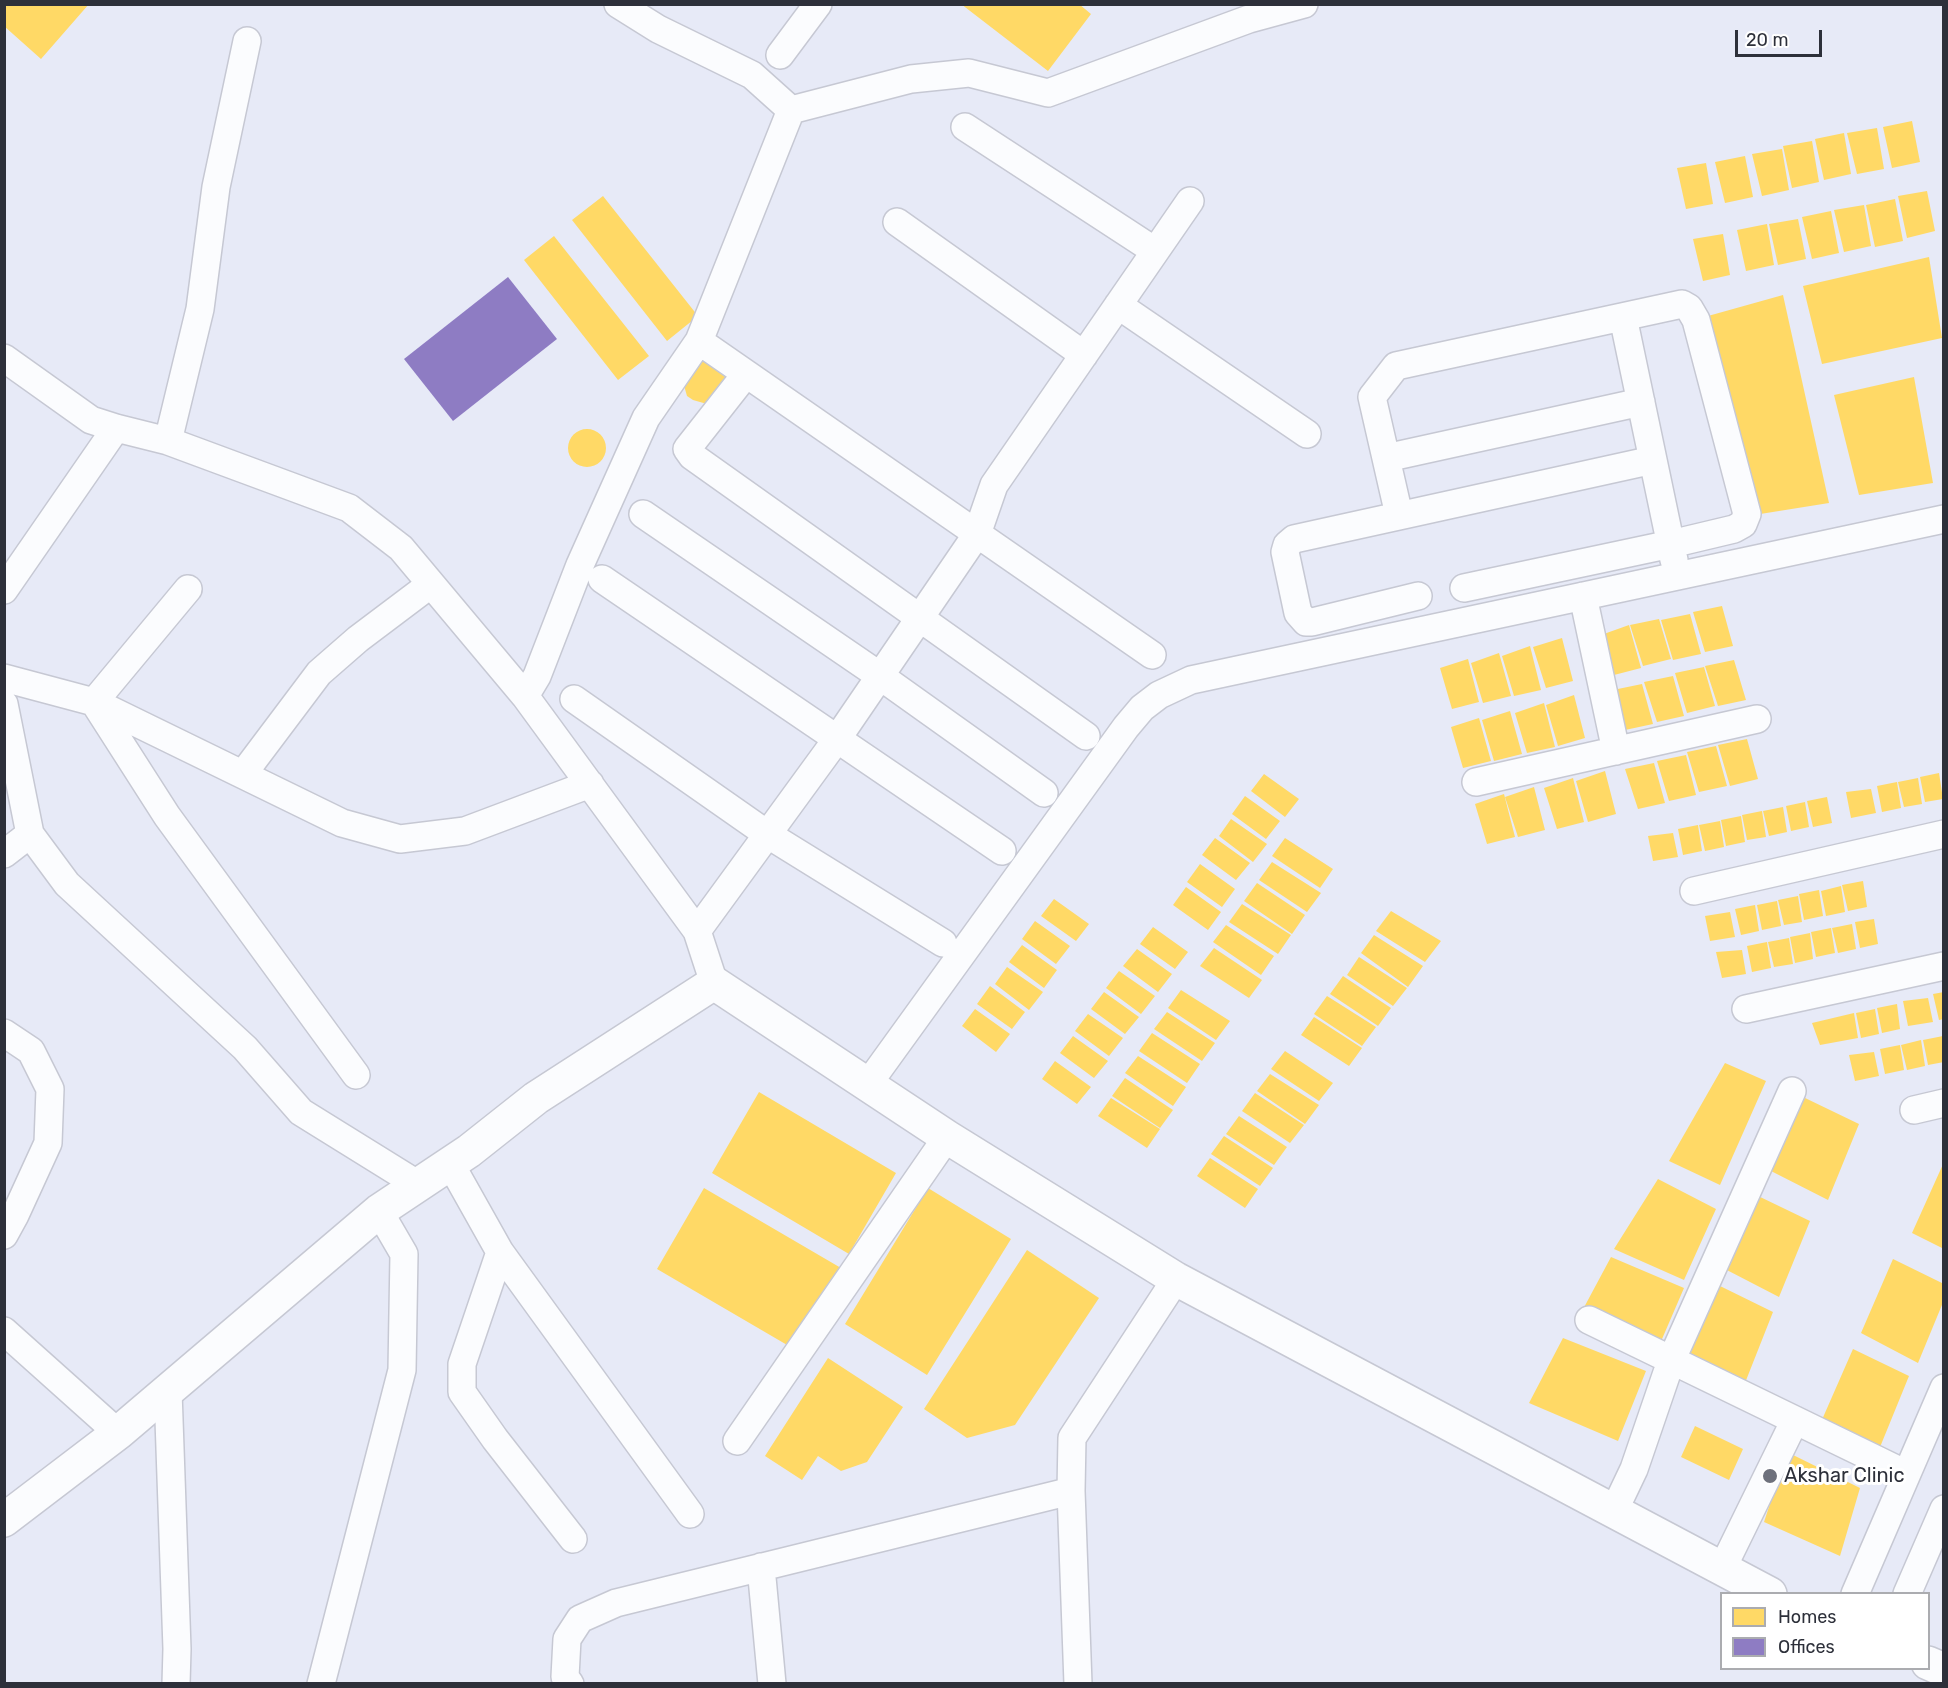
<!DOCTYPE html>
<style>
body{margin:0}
#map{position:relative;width:1948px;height:1688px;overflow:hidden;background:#e7eaf7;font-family:Rubik,sans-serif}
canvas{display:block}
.frame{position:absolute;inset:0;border:6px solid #2d303a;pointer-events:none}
.legend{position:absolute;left:1720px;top:1592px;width:210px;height:78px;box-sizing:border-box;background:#fff;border:2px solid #abacb0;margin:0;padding:8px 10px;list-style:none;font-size:18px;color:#2d303a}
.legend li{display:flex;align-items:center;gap:12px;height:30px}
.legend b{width:30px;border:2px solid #abacb0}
.scale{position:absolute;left:1735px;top:30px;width:87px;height:27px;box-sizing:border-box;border:3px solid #2d303a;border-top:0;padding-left:8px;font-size:18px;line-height:21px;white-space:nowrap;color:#2d303a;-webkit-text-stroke:4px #fff;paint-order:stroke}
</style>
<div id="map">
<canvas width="1948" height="1688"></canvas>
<div class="frame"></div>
<ul class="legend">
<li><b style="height:16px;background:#ffd966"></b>Homes</li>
<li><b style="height:16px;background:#8e7cc3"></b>Offices</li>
</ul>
<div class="scale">20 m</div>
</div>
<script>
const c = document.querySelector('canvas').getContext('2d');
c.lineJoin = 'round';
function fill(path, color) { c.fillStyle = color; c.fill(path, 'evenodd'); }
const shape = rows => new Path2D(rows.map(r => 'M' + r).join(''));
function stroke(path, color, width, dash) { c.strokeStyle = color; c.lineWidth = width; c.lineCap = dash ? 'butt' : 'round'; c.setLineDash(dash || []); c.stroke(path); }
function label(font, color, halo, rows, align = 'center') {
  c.font = font + ' Rubik,sans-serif'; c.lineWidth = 6; c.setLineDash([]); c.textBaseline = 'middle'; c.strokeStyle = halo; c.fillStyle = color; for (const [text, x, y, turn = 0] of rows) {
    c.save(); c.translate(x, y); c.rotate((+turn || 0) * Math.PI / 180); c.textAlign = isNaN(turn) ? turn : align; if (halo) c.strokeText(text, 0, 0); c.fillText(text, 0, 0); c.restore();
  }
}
const homes = shape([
 [4,4,89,4,41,59,4,26],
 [961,4,1079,4,1091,14,1048,71],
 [1912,121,1920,162,1892,168,1883,127],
 [1877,128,1884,169,1857,174,1847,133],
 [1844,133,1851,174,1824,180,1815,139],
 [1812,141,1819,182,1792,188,1783,146],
 [1782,149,1789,190,1762,196,1752,154],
 [1745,156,1753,197,1725,203,1715,162],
 [1706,163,1713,204,1686,209,1677,168],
 [1927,191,1935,231,1907,238,1898,196],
 [603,196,698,316,667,341,572,220],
 [1895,199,1903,241,1875,247,1866,205],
 [1864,205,1871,246,1844,252,1834,210],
 [1831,211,1839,253,1812,259,1802,217],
 [1798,219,1806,259,1778,265,1769,224],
 [1767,224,1774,265,1746,271,1737,230],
 [1723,234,1730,275,1703,281,1693,239],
 [554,236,649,356,618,380,524,260],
 [1929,257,1942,338,1822,364,1803,286],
 [1783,295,1829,503,1754,515,1708,316],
 [706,360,724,372,727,378,707,404,693,400,687,396,683,382,699,361],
 [1914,377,1933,483,1859,495,1834,395],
 '568 448a19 19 0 1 1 38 0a19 19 0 1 1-38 0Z',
 [1722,606,1733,646,1705,652,1693,612],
 [1690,614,1701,654,1673,660,1661,620],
 [1659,619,1671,659,1643,666,1630,625],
 [1629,625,1641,668,1614,675,1601,635],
 [1562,638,1573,681,1546,688,1533,647],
 [1530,646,1541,690,1514,696,1502,656],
 [1499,653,1511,696,1483,703,1471,663],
 [1468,659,1479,702,1452,709,1440,668],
 [1734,660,1746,700,1718,706,1705,666],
 [1704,667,1715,706,1687,713,1675,673],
 [1673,676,1684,716,1657,722,1644,682],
 [1642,684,1653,724,1625,730,1613,690],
 [1574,695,1585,738,1558,746,1546,705],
 [1544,703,1555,747,1527,753,1515,713],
 [1510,711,1522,754,1494,761,1482,720],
 [1479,718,1491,761,1463,768,1451,727],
 [1747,739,1758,779,1730,786,1718,745],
 [1716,746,1727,786,1699,792,1687,752],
 [1686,755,1696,795,1669,801,1657,761],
 [1654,763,1665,803,1638,809,1625,769],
 [1605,771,1616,814,1588,822,1576,781],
 [1939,773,1943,799,1925,802,1920,777],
 [1264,774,1299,799,1285,817,1251,791],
 [1573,778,1584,822,1557,829,1544,788],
 [1918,778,1922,804,1904,807,1898,782],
 [1897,782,1901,808,1882,812,1877,786],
 [1534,787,1545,830,1518,837,1505,797],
 [1871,789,1876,813,1851,818,1846,792],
 [1504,794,1515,837,1487,844,1475,804],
 [1245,796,1280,821,1266,839,1232,814],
 [1827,797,1832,823,1813,827,1807,801],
 [1805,802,1809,827,1791,831,1786,806],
 [1783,807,1787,832,1769,836,1763,811],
 [1762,811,1766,837,1747,840,1742,815],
 [1741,816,1745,842,1726,846,1721,820],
 [1231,819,1267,844,1253,862,1219,836],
 [1720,821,1724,847,1705,851,1699,825],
 [1698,825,1702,851,1683,855,1678,829],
 [1673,833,1678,857,1653,861,1648,836],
 [1215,838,1250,863,1236,880,1202,855],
 [1285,838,1333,869,1320,888,1272,856],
 [1272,862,1321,893,1307,912,1259,880],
 [1200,864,1235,889,1222,907,1187,882],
 [1863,881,1867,907,1848,911,1842,885],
 [1257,883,1305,915,1292,934,1244,901],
 [1841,886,1845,912,1826,916,1821,891],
 [1186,887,1221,912,1208,930,1173,905],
 [1819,890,1823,916,1804,920,1799,894],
 [1798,896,1802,922,1784,925,1778,900],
 [1054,899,1089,924,1076,941,1041,916],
 [1777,901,1781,926,1762,930,1757,905],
 [1242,904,1291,935,1278,954,1229,922],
 [1755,905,1759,931,1741,935,1735,909],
 [1391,911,1441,941,1425,962,1376,931],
 [1730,912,1735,937,1710,941,1705,916],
 [1874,919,1878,944,1860,948,1855,922],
 [1035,921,1070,946,1056,964,1022,939],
 [1852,924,1856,949,1838,953,1832,928],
 [1226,925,1274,956,1261,975,1213,942],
 [1153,927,1188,952,1175,969,1140,944],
 [1831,928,1835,953,1816,957,1811,932],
 [1810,933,1813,959,1795,963,1790,937],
 [1374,935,1423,966,1408,987,1361,953],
 [1789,938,1793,964,1774,967,1768,942],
 [1767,942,1771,968,1752,972,1747,946],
 [1022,945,1057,970,1044,988,1009,962],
 [1214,948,1262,980,1249,998,1200,966],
 [1137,949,1172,974,1158,992,1123,966],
 [1742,950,1746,974,1722,978,1716,952],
 [1359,957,1407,988,1393,1006,1347,975],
 [1007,967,1043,992,1029,1010,995,984],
 [1119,971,1155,996,1141,1014,1106,988],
 [1343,976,1391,1008,1378,1026,1330,994],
 [990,986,1025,1012,1012,1029,977,1004],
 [1181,990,1230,1021,1216,1040,1168,1008],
 [1104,992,1139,1017,1125,1034,1091,1009],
 [1944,992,1944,1019,1939,1020,1933,994],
 [1327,996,1376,1027,1362,1046,1314,1014],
 [1928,998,1933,1022,1908,1026,1903,1001],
 [1897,1004,1900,1029,1882,1033,1877,1008],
 [975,1009,1010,1034,996,1052,962,1026],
 [1875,1009,1879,1034,1861,1038,1856,1013],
 [1167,1012,1215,1043,1202,1061,1154,1029],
 [1854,1013,1858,1038,1820,1045,1812,1023],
 [1088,1014,1123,1038,1109,1056,1075,1031],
 [1314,1017,1362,1048,1349,1066,1301,1035],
 [1152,1033,1200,1064,1187,1083,1139,1051],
 [1073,1036,1108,1061,1094,1078,1060,1053],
 [1943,1036,1944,1062,1928,1065,1923,1040],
 [1921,1040,1925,1066,1907,1070,1901,1045],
 [1900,1045,1904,1070,1885,1074,1880,1049],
 [1285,1051,1333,1083,1319,1101,1271,1069],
 [1874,1052,1879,1076,1855,1081,1849,1055],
 [1138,1056,1186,1087,1173,1106,1125,1073],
 [1055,1061,1091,1087,1077,1104,1042,1079],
 [1725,1063,1766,1081,1720,1185,1669,1161],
 [1270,1074,1319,1105,1305,1124,1257,1091],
 [1125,1078,1173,1110,1160,1128,1112,1096],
 [759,1092,896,1173,849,1254,712,1173],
 [1255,1093,1304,1125,1290,1143,1242,1111],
 [1803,1097,1859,1124,1828,1200,1771,1171],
 [1111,1098,1160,1129,1147,1148,1098,1116],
 [1239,1116,1287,1147,1274,1165,1226,1134],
 [1224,1136,1273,1168,1260,1186,1211,1154],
 [1210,1158,1258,1189,1245,1208,1197,1176],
 [1944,1162,1944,1249,1912,1233],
 [1658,1179,1716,1209,1684,1280,1614,1249],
 [704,1188,841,1268,794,1349,657,1269],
 [928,1188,1011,1239,927,1375,845,1324],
 [1754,1194,1810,1221,1779,1297,1721,1267],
 [1027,1250,1099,1298,1015,1425,967,1438,924,1409],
 [1611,1257,1684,1288,1659,1346,1581,1313],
 [1893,1259,1944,1284,1944,1300,1918,1363,1861,1333],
 [1718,1285,1773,1312,1743,1388,1685,1359],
 [1563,1338,1646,1371,1618,1441,1529,1403],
 [1853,1349,1909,1376,1878,1452,1821,1422],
 [828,1358,903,1407,867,1462,841,1471,818,1456,802,1480,765,1456],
 [1695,1426,1743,1449,1729,1480,1681,1457],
 [1787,1452,1860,1488,1840,1556,1764,1522]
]);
const offices = shape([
 [508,277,557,339,453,421,404,359]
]);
const street = shape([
 [780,55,818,4],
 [791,110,911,79,969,73,1048,93,1249,19,1304,4],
 [965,127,1155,251],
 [897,222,1084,355],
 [1118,305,1307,434],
 [1623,317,1674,560],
 [699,341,1152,655],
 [4,358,91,420,116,428,168,441,349,508,401,548,525,696,697,931,714,983],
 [746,374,687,449,692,456,1086,736],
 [168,441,200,309,216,187,247,41],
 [1386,458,1641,402],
 [643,514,880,676,1044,793],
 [1399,515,1372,397,1396,366,1682,304,1689,308,1696,320,1747,514,1743,524,1734,529,1671,544,1464,588],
 [602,579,1002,851],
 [188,589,94,702,167,816,356,1075],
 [4,590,116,428],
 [1418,596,1312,622,1306,622,1298,613,1285,552,1287,545,1294,539,1653,460],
 [1583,596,1616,751],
 [4,678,94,702,342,823,400,839,465,831,590,784],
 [525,696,537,676,580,565,646,418,699,341,791,110,752,75,658,29,618,4],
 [574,699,767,834,943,943],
 [4,704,30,834,67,884,245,1048,301,1112,417,1184],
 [243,774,319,673,358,639,431,584],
 [1476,782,1757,719],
 [4,854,30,834],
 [1694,891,1944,834],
 [697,931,837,739,977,534,994,485,1190,201],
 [1746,1009,1944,966],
 [4,1033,31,1051,50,1089,48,1143,15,1215,4,1235],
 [868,1084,1126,727,1142,708,1159,695,1191,680,1944,519],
 [1914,1110,1944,1103],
 [450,1163,500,1252,690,1514],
 [500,1252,462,1364,462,1392,495,1439,573,1539],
 [1589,1320,1906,1474],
 [4,1331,118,1433],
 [168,1391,177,1649,176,1684],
 [737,1441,947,1137],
 [1614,1511,1634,1469,1671,1361,1792,1091],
 [761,1567,772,1684],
 [1722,1569,1795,1420],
 [1855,1594,1944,1388],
 [1907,1594,1944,1509],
 [321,1684,402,1370,404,1254,379,1211],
 [570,1684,565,1677,567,1639,580,1619,616,1603,1071,1491],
 [1078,1684,1071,1491,1072,1438,1176,1279]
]);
const secondary = shape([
 [4,1520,118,1433,379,1211,469,1151,536,1098,714,983,947,1137,1176,1279,1770,1594],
 [1928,1663,1944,1670]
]);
const markers = [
 [1770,1476,8,"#6e717c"]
];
const poiNames = [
 ["Akshar Clinic",1784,1476]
];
fill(homes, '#ffd966');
fill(offices, '#8e7cc3');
stroke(street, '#c6c8d3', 30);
stroke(secondary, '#c6c8d3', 36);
stroke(street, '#fbfcfe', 27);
stroke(secondary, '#fbfcfe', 33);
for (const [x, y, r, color] of markers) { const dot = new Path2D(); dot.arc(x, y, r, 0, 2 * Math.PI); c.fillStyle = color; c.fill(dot); stroke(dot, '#fff', 2); }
label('20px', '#2d303a', '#fff', poiNames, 'left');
</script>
